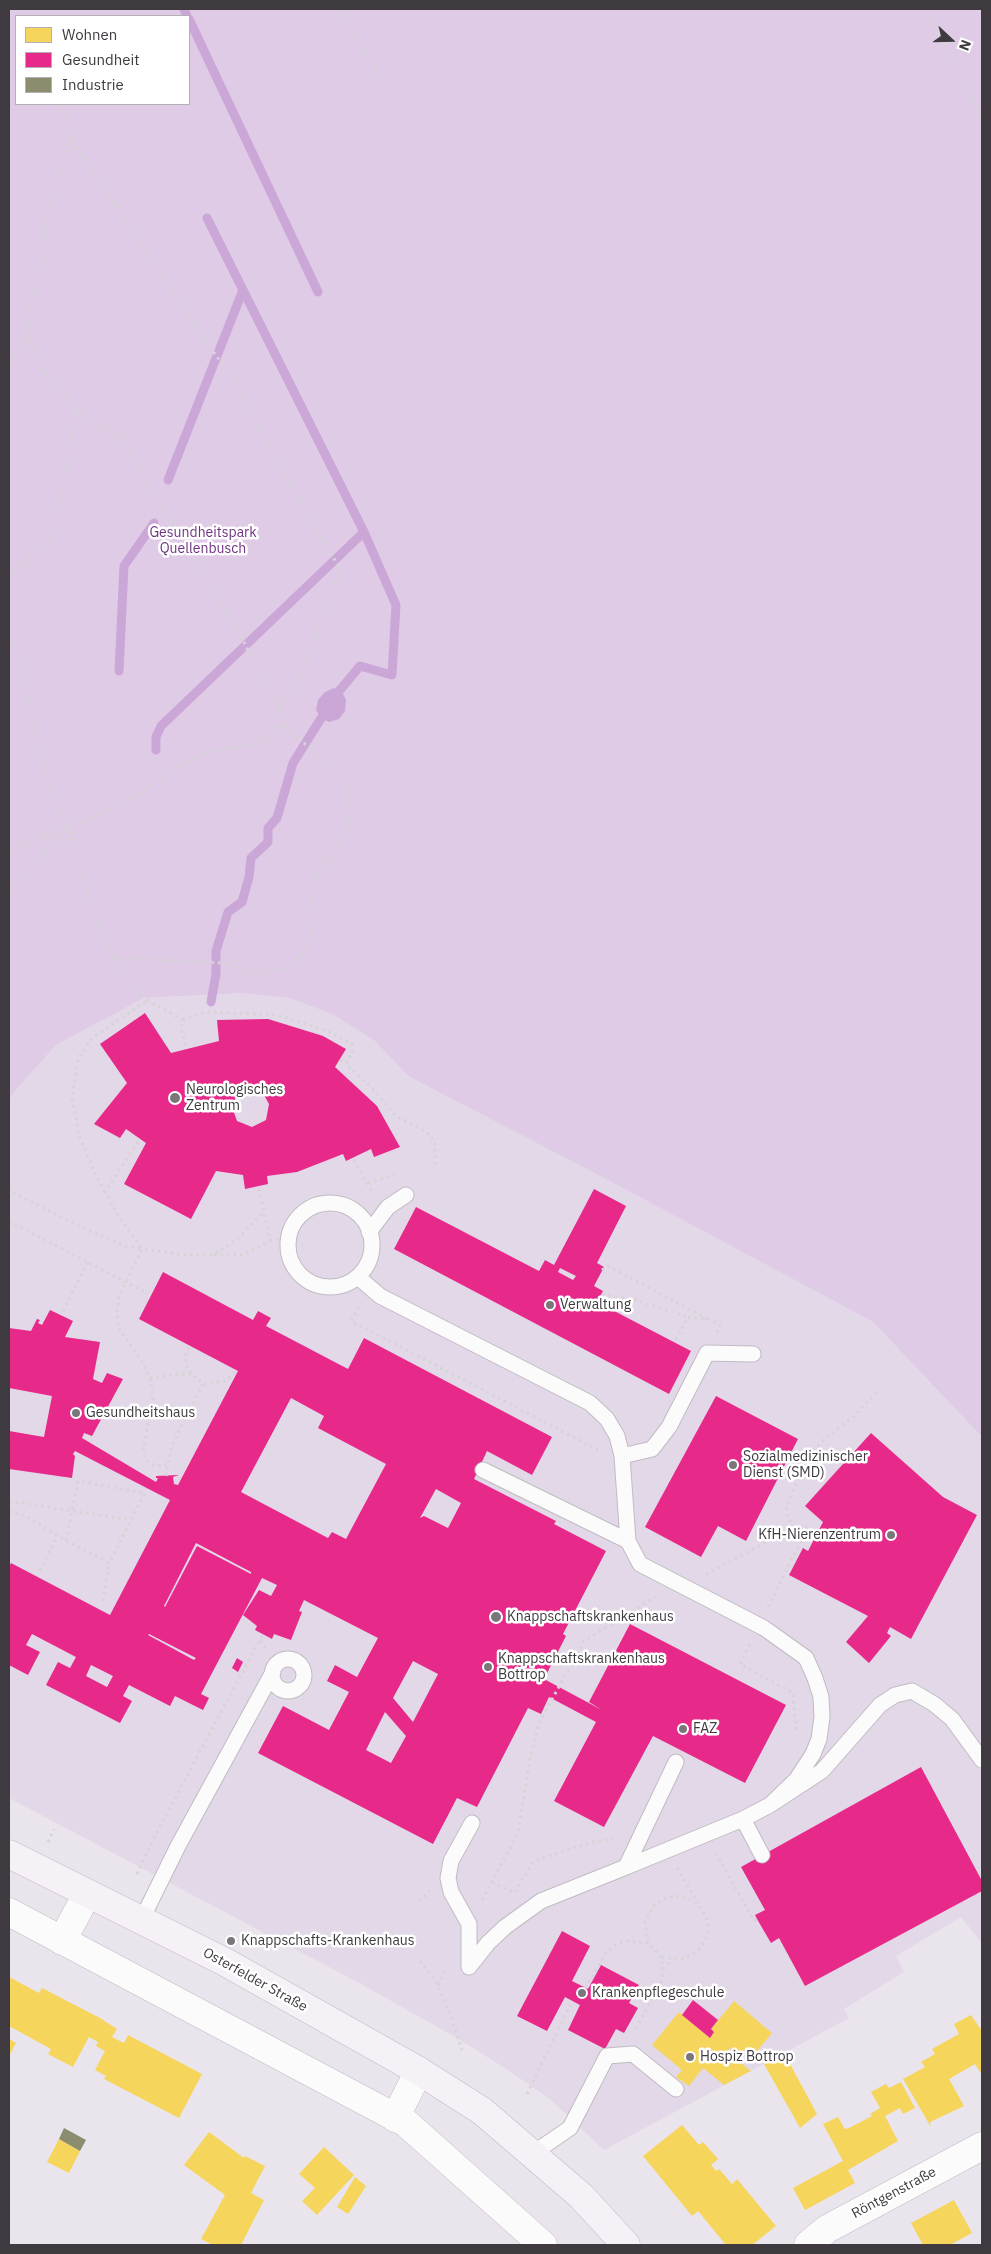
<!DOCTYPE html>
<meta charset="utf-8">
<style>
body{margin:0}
#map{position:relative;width:991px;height:2254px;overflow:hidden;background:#eae4ec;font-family:"IBM Plex Sans",sans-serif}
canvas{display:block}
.frame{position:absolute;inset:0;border:10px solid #3e3a3f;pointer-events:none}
.legend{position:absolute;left:15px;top:15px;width:175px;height:90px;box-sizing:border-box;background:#fff;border:1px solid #b2b0b2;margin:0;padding:6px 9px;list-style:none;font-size:15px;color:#3e3a3f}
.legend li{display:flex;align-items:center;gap:10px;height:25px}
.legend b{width:25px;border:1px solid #b2b0b2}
.north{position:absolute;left:926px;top:15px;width:50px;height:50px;-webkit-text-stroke:4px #fff;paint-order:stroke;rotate:111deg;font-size:14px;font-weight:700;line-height:20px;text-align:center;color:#3e3a3f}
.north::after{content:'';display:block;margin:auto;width:18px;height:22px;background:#3e3a3f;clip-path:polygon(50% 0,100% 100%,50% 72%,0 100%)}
</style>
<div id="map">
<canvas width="991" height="2254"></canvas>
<div class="frame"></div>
<ul class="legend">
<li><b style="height:14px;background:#f6d55c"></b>Wohnen</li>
<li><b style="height:14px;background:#e7298a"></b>Gesundheit</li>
<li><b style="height:14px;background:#8c8c6e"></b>Industrie</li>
</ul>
<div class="north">N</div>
</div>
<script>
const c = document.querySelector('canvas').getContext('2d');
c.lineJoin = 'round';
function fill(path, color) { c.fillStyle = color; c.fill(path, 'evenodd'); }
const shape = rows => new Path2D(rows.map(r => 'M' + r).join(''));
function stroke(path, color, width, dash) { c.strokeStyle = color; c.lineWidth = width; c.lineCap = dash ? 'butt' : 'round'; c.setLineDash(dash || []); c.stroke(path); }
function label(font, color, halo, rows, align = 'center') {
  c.font = font + ' "IBM Plex Sans",sans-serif'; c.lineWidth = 5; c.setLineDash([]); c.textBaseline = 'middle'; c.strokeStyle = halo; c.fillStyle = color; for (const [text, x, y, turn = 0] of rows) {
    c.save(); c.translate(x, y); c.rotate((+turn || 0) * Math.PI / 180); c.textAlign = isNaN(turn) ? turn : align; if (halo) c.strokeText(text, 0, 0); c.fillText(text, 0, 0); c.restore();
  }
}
const built = shape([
 [242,993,289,998,332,1014,375,1041,408,1076,621,1187,873,1322,982,1437,982,1943,961,1917,896,1956,904,1972,844,2009,849,2018,604,2150,551,2100,505,2068,457,2038,363,1985,9,1798,9,1098,56,1045,144,998]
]);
const green = shape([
 [9,9,982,9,982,1437,873,1322,621,1187,408,1076,375,1041,332,1014,289,998,242,993,144,998,56,1045,9,1098],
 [16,16,189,16,189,104,16,104]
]);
const water = shape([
 [334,688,343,694,346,700,345,711,339,719,329,722,322,719,316,710,318,700,325,692]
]);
const homes = shape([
 [9,1977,39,1993,42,1988,100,2018,117,2029,112,2037,124,2043,128,2035,202,2074,179,2118,104,2079,106,2076,95,2070,105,2051,96,2046,98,2042,89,2037,73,2067,48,2054,51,2049,9,2026],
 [734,2001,772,2033,753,2056,745,2049,740,2056,730,2048,727,2052,751,2071,724,2085,703,2068,689,2086,676,2077,682,2070,652,2045,679,2012,710,2038,714,2032,711,2029],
 [971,2015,982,2031,982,2070,980,2072,975,2064,949,2079,964,2106,930,2122,931,2127,903,2079,925,2067,921,2062,935,2054,932,2049,959,2034,954,2024],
 [9,2039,16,2043,9,2056],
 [784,2053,817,2114,800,2128,764,2064],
 [901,2082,915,2108,903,2114,900,2108,885,2116,898,2141,848,2170,855,2183,805,2210,793,2188,843,2161,823,2124,838,2117,844,2128,847,2129,872,2116,870,2114,880,2108,871,2092,886,2084,889,2088],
 [682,2125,699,2145,703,2142,718,2159,711,2165,716,2171,719,2169,732,2184,737,2179,776,2226,752,2245,726,2245,698,2211,692,2216,643,2156],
 [209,2132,244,2158,245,2156,265,2166,251,2193,264,2200,241,2245,213,2245,201,2239,225,2195,184,2165],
 [59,2139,80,2151,69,2173,47,2162],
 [324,2147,354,2175,317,2215,302,2201,315,2188,299,2174],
 [355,2177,366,2186,348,2214,337,2207],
 [954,2200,972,2233,950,2245,923,2245,911,2223]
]);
const health = shape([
 [145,1013,171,1053,219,1041,217,1020,268,1019,323,1036,346,1049,335,1067,377,1106,400,1147,374,1157,371,1149,346,1161,343,1154,297,1172,267,1176,268,1184,245,1189,243,1175,216,1171,191,1219,124,1184,146,1143,126,1129,120,1138,94,1124,127,1083,100,1044],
 [250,1089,264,1095,269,1104,266,1120,252,1127,237,1121,232,1107,236,1097,244,1090],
 [594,1189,626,1206,597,1263,604,1267,594,1286,603,1291,597,1302,691,1351,669,1394,394,1249,416,1207,539,1271,545,1260,554,1265],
 [560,1268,576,1276,573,1280,558,1272],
 [163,1272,253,1320,258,1311,271,1318,266,1326,348,1369,364,1338,552,1437,532,1475,487,1451,474,1479,556,1521,554,1524,606,1551,563,1634,566,1636,544,1679,602,1710,589,1702,630,1624,786,1705,745,1783,653,1736,604,1827,554,1801,596,1722,549,1697,541,1714,528,1708,477,1807,457,1798,433,1844,258,1753,283,1706,329,1730,349,1692,327,1681,335,1665,357,1677,378,1638,304,1600,299,1611,302,1612,291,1640,274,1634,272,1639,255,1630,257,1626,243,1615,259,1590,271,1596,277,1585,262,1578,201,1694,209,1698,203,1710,175,1696,170,1706,129,1685,123,1696,132,1701,120,1723,46,1685,58,1662,70,1668,76,1657,32,1634,26,1645,40,1652,28,1675,9,1665,9,1567,11,1563,110,1615,170,1500,75,1451,73,1454,75,1456,72,1478,9,1469,9,1431,44,1437,52,1396,9,1388,9,1328,31,1331,37,1319,40,1320,38,1323,42,1325,50,1310,73,1321,65,1337,100,1342,93,1379,102,1383,107,1373,123,1379,92,1436,84,1433,82,1438,156,1482,158,1478,156,1478,156,1476,179,1475,173,1477,174,1484,178,1485,238,1371,139,1319],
 [291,1398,324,1416,318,1428,386,1464,346,1539,332,1532,328,1538,241,1492],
 [436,1489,461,1503,448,1528,424,1516,420,1518],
 [196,1543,251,1572,251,1574,197,1546,165,1607,164,1606],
 [149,1634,196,1658,194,1660,148,1635],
 [413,1661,438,1674,413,1722,393,1698],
 [91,1665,113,1676,107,1687,86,1676],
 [385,1712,406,1736,391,1763,366,1750],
 [716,1396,798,1439,746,1541,718,1526,701,1557,645,1527],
 [871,1433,943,1497,977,1515,911,1639,890,1627,887,1633,891,1636,869,1663,846,1642,868,1616,789,1575,803,1548,808,1551,823,1522,805,1506],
 [237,1658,243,1662,238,1672,232,1668],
 [921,1767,982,1881,982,1891,805,1986,779,1938,771,1943,757,1919,755,1915,765,1910,741,1867],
 [562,1931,590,1946,572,1981,588,1989,601,1965,639,1985,629,2003,638,2008,624,2033,616,2029,605,2049,568,2030,580,2005,565,1997,547,2031,517,2016],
 [693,2000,718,2020,711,2029,714,2032,710,2038,682,2015]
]);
const industry = shape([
 [64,2128,86,2140,80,2151,59,2139]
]);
const stream = shape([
 [184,9,187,16],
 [189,19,318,292],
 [207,218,364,532,396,605,392,675,360,666,335,696,293,763,277,818,268,828,268,842,251,858,249,877,242,902,228,912,216,951,216,974,211,1002],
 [168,480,243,290],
 [119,671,124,566,154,523],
 [156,750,156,737,161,726,364,532]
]);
const path = shape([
 [19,9,23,16],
 [340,9,386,86],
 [926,9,982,119],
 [61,104,71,137,217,357,239,383,243,403,340,569,303,673,281,707],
 [27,335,29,311,44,258,46,214,71,137],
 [9,365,27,335,41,369,77,409,120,438,242,638,259,674,281,707,282,725,253,745,213,751,186,761,136,797,68,827,9,891],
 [9,576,52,537,77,409],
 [9,642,18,651,45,771,68,827,86,892,99,926,127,984,144,998,183,1020,181,1028,186,1048],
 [9,852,65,828],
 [114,958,224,963,250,974,263,973,281,969,298,958,307,946,314,922,313,890,320,872,332,857,347,831,351,819,350,806,349,792,343,780,334,768,282,725],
 [183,1020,205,1012,278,1015,327,1031,352,1044,353,1052,346,1064,373,1089,395,1115,429,1134,435,1142,435,1166],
 [340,1060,346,1064],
 [138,1142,105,1192,120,1218,142,1248],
 [354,1160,373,1193],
 [368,1183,394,1175],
 [9,1188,14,1193,81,1227,126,1246,142,1249],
 [259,1189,270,1240,288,1237],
 [105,1192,95,1173,79,1136,72,1097,78,1059,93,1037,148,1000],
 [9,1221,148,1294],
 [214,1255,242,1255,262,1246,270,1240],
 [602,1270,608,1266,708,1319],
 [602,1294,635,1300,688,1317],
 [359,1307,351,1321,598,1450],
 [63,1311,88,1262],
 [676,1340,688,1317,708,1319,720,1325,717,1332],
 [189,1347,185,1356,186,1365,192,1375,203,1384,225,1381,235,1372],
 [150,1378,182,1374,191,1375],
 [167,1465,156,1466,150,1463,145,1459,143,1451,153,1398,150,1378,141,1360,118,1327,117,1311,119,1296,142,1249,186,1255,213,1255,240,1237,264,1211],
 [166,1476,172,1445,203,1384],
 [9,1501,132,1520],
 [9,1511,28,1517,57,1536,109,1563,145,1493,78,1481,66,1540],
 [793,1528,786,1512,789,1501,802,1469,814,1450,824,1439,853,1417,878,1391],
 [40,1571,57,1536],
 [706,1574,793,1528,808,1527,816,1531],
 [103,1601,109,1563],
 [768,1607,808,1527],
 [260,1641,269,1651],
 [750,1644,740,1664,793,1693,796,1731],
 [48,1842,54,1829],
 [716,1853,754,1921,757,1919],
 [677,1868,698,1903],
 [137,1874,156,1834,263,1634],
 [492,1882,514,1893,534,1861,588,1843,617,1838],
 [482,1900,518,1833,530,1758,540,1721,577,1654,584,1641,655,1597],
 [419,1901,430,1891],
 [648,1943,645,1922,655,1904,663,1899,674,1896,684,1897,693,1901,701,1908,706,1917,708,1928,706,1938,701,1947,693,1954,684,1958,662,1958],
 [420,1961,438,1985,448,2009,462,2050],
 [663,1969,673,1959],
 [438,1985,446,1968],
 [585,1988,608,1950,617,1944,626,1941,648,1943,662,1958,662,1980,634,2032],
 [527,2094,572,2001]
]);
const service = shape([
 '288 1245a42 42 0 1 1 84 0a42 42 0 1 1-84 0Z',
 [369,1232,388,1207,406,1195],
 [358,1277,380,1296,590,1403,607,1419,617,1436,622,1456,628,1541,640,1564,764,1628,806,1658,815,1678,821,1697,822,1717,819,1739,813,1754,796,1780,770,1805],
 [622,1456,652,1449,669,1427,707,1353,753,1354],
 [483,1470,628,1541],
 '272 1675a16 16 0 1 1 32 0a16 16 0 1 1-32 0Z',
 [743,1819,762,1855],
 [626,1867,743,1819,770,1805,822,1771,880,1705,895,1695,912,1691,934,1704,952,1719,982,1760],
 [141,1921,178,1846,273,1672],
 [469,1967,488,1943,505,1927,541,1901,626,1867,676,1762],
 [469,1967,469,1924,451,1892,448,1878,451,1861,472,1823],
 [532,2154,570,2128,607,2056,633,2054,676,2089]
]);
const minor = shape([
 [9,1912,406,2123,543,2245],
 [62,1941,87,1894],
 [395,2118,419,2071],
 [808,2245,827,2229,982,2146]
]);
const secondary = shape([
 [9,1854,225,1962,419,2071,482,2111,581,2196,626,2245]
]);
const markers = [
 [175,1098,6,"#7a767c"],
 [550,1305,5,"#7a767c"],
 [76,1413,5,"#7a767c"],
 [733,1465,5,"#7a767c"],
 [891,1535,5,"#7a767c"],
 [496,1617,6,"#7a767c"],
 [488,1667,5,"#7a767c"],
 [683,1729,5,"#7a767c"],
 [231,1941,5,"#7a767c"],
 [582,1993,5,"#7a767c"],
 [690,2057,5,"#7a767c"]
];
const parkNames = [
 ["Gesundheitspark",203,533],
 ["Quellenbusch",203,549]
];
const poiNames = [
 ["Neurologisches",186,1090],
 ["Zentrum",186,1106],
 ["Verwaltung",560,1305],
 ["Gesundheitshaus",86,1413],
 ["Sozialmedizinischer",743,1457],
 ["Dienst (SMD)",743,1473],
 ["KfH-Nierenzentrum",881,1535,"right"],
 ["Knappschaftskrankenhaus",507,1617],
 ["Knappschaftskrankenhaus",498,1659],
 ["Bottrop",498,1675],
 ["FAZ",693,1729],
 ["Knappschafts-Krankenhaus",241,1941],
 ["Krankenpflegeschule",592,1993],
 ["Hospiz Bottrop",700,2057]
];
const streetNames = [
 ["Osterfelder Straße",255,1980,29],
 ["Röntgenstraße",894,2193,-28]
];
fill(built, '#e3d8e7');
fill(green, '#e0cbe7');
fill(water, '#caa7d6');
fill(homes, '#f6d55c');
fill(health, '#e7298a');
fill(industry, '#8c8c6e');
stroke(stream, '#caa7d6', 9);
stroke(service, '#c0bbc2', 17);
stroke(minor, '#c0bbc2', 29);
stroke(secondary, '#c0bbc2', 29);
stroke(path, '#d6d4d6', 3, [2.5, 4]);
stroke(service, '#fcfbfc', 15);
stroke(minor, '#fcfbfc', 28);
stroke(secondary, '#f5f1f6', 28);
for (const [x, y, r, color] of markers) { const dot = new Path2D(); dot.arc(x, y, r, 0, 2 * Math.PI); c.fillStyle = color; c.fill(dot); stroke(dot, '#fff', 2); }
label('14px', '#6e3480', '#fff', parkNames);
label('14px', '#3e3a3f', '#fff', poiNames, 'left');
label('14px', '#3e3a3f', '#fff', streetNames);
</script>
